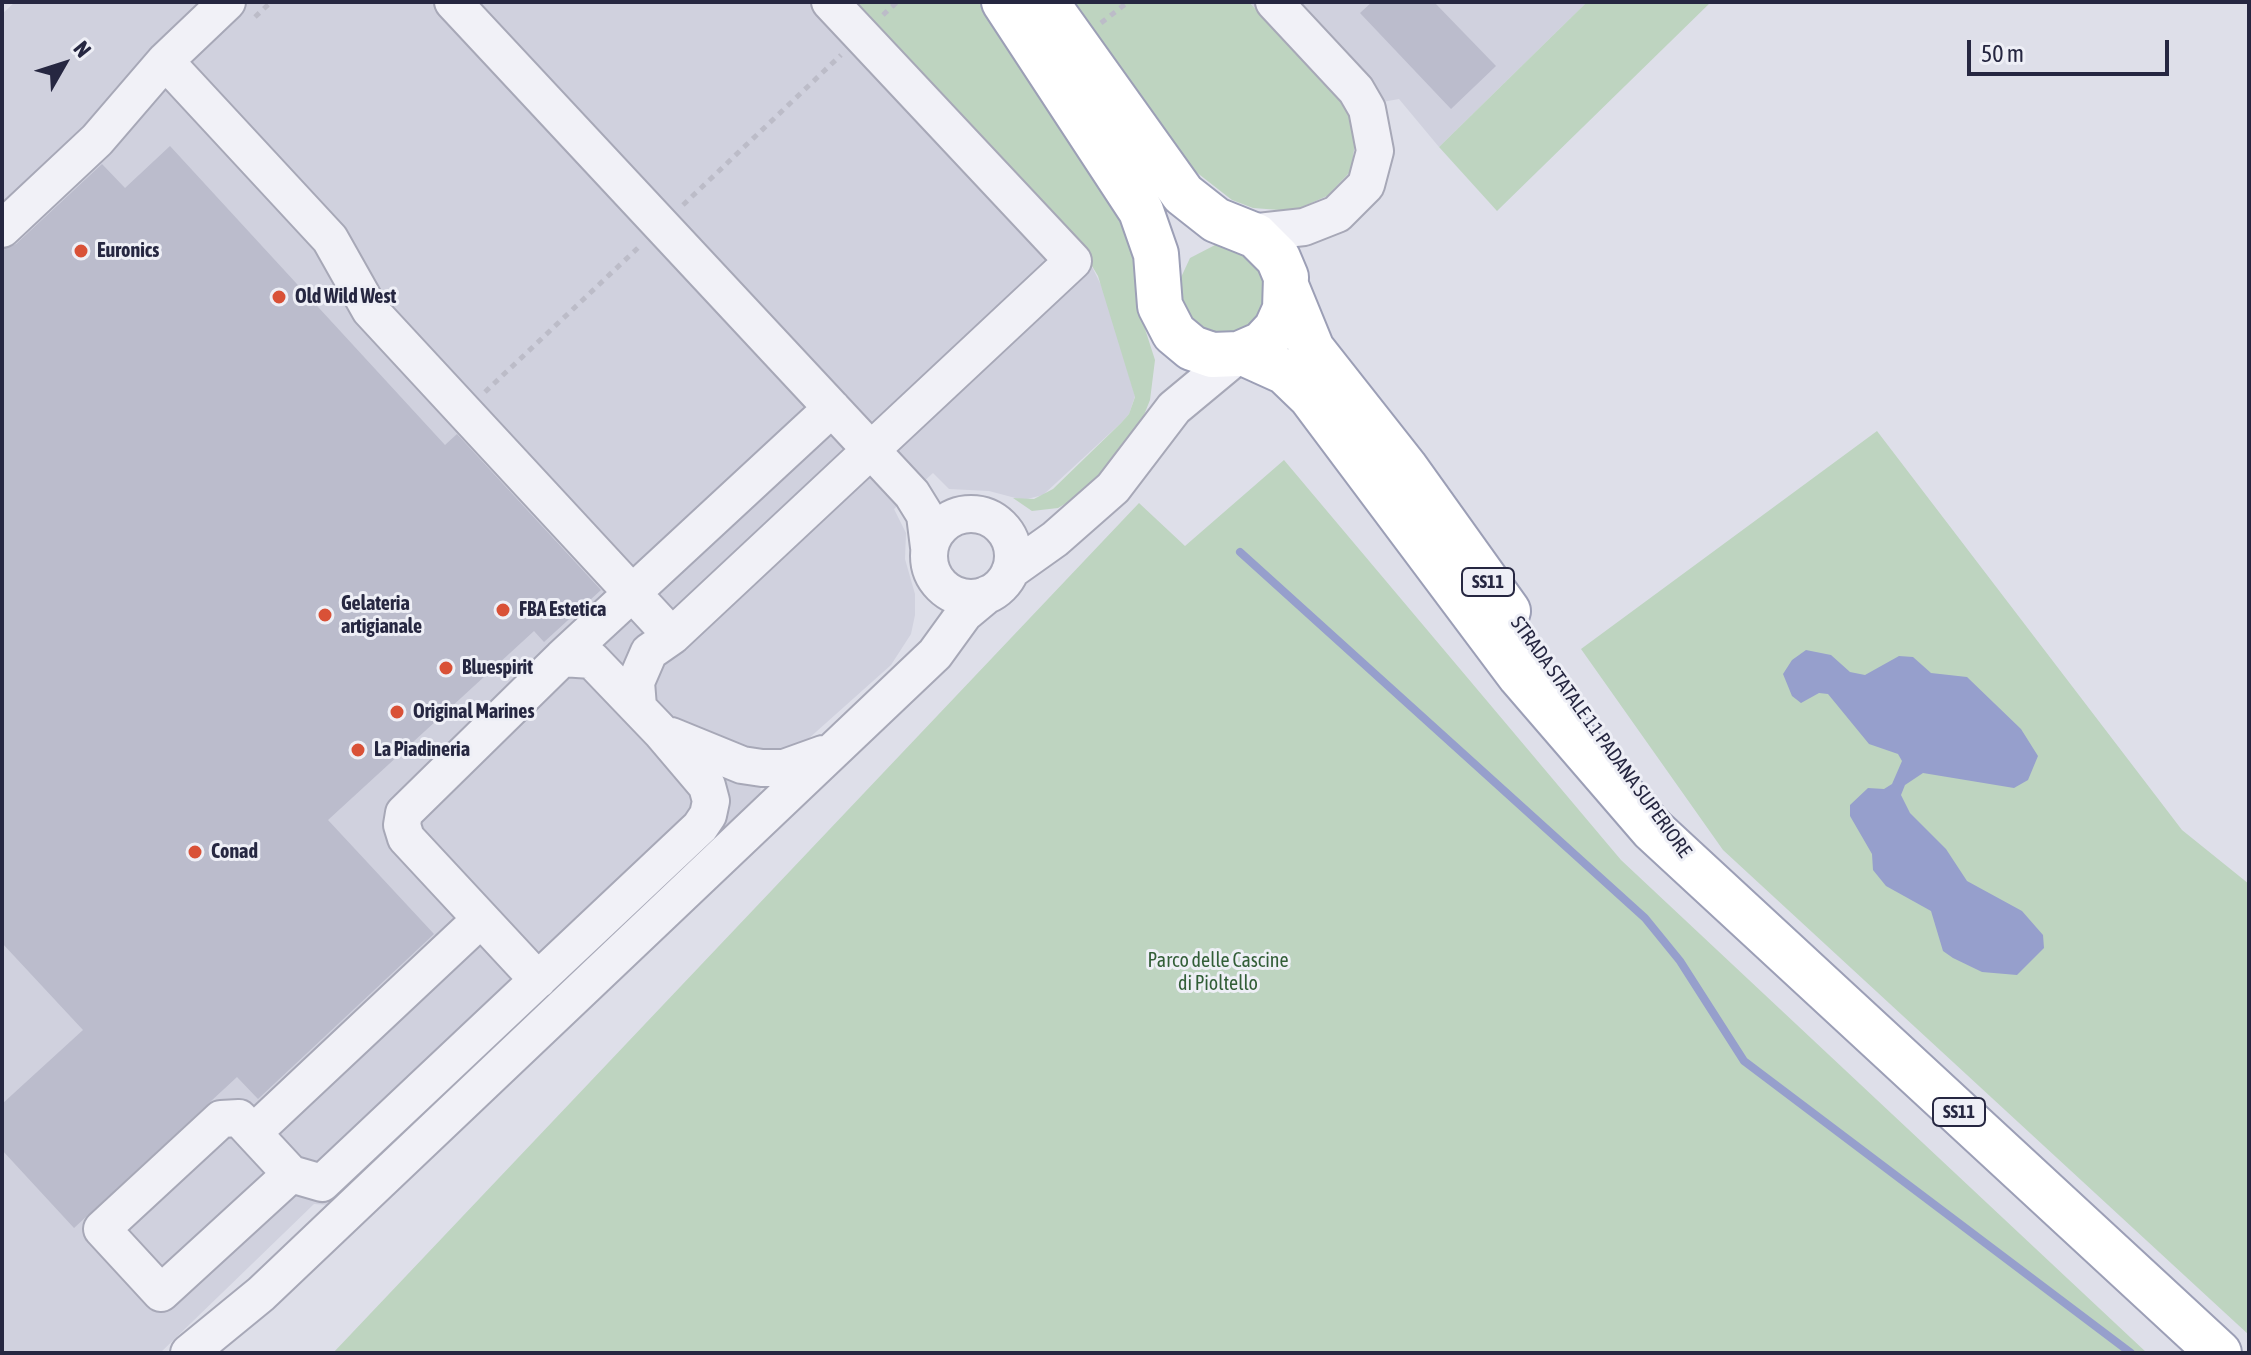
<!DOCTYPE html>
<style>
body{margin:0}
#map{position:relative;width:2251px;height:1355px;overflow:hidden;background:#dedfe9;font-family:"Asap Condensed",sans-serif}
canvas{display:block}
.frame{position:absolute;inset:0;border:4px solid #262741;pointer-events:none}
.north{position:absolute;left:24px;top:24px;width:80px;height:80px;-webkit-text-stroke:6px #eeeff6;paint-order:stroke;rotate:51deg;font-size:22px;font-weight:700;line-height:32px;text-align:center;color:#262741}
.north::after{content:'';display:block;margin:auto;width:28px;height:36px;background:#262741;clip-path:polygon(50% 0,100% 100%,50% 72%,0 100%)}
.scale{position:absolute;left:1967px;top:40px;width:202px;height:36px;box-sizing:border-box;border:4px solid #262741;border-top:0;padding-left:10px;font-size:24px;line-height:28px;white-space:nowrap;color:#262741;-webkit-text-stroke:6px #eeeff6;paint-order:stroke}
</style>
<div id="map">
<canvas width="2251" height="1355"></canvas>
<div class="frame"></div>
<div class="north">N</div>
<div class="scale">50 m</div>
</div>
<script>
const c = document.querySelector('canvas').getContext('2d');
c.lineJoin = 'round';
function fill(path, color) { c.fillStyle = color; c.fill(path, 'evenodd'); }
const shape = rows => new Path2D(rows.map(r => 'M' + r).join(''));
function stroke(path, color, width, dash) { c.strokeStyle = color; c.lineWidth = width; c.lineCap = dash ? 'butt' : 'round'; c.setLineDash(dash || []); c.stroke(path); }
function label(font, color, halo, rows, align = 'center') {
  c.font = font + ' "Asap Condensed",sans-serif'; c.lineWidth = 6; c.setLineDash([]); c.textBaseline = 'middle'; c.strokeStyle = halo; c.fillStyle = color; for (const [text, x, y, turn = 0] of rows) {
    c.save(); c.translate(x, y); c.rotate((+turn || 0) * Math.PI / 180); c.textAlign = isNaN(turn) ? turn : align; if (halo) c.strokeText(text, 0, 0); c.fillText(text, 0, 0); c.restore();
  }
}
const built = shape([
 [15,2,849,2,1089,261,1105,293,1135,396,1129,414,1121,423,1043,495,1023,500,989,491,949,489,933,473,894,509,906,533,905,559,915,594,915,615,911,634,891,665,761,781,760,797,329,1205,314,1204,160,1353,2,1353,2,14],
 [1249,2,1587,2,1439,147,1399,99,1349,108]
]);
const green = shape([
 [849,2,989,2,1135,229,1137,304,1155,360,1150,400,1140,425,1112,464,1082,494,1058,508,1032,511,1013,498,1034,499,1053,489,1121,423,1129,414,1135,397,1098,276,1089,261],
 [1069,2,1249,2,1349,108,1357,129,1351,171,1327,196,1293,211,1253,208,1232,200,1191,168],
 [1587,2,1711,2,1497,211,1439,147],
 [1217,244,1233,244,1268,272,1264,318,1239,337,1207,335,1184,315,1177,286,1190,258],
 [1877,431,2182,830,2249,884,2249,1335,1723,850,1581,649],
 [1284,460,1621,860,2147,1353,333,1353,1139,503,1185,546]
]);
const water = shape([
 [1806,650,1831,655,1850,672,1865,675,1899,656,1913,657,1931,673,1967,677,2021,729,2038,756,2028,780,2014,788,1923,773,1905,785,1901,795,1910,813,1946,849,1967,881,2022,911,2043,935,2044,948,2017,975,1982,972,1953,958,1943,951,1931,911,1886,886,1873,870,1872,854,1850,816,1850,805,1868,788,1884,789,1892,784,1902,761,1898,754,1869,744,1828,694,1819,693,1801,703,1792,696,1783,674,1792,660]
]);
const stream = shape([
 [1240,552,1645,918,1680,961,1744,1061,2131,1353]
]);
const building = shape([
 [1372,2,1434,2,1496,66,1451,109,1360,13],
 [170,146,445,445,457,434,601,590,544,642,534,631,328,820,434,934,258,1099,237,1077,74,1228,2,1150,2,1104,83,1030,2,943,2,249,16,244,102,164,125,188]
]);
const path = shape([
 [883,15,897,2],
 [255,17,271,2],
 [1101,23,1128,2],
 [683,205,841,55],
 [485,392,641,245]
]);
const minor = shape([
 [453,2,912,494,925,515,929,547],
 [165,61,330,239,370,310,672,636],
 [2,229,97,140,165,61,227,2],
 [1249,233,1304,227,1337,214,1366,185,1375,151,1367,109,1356,90,1274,2],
 '929 556a42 42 0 1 1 84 0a42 42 0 1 1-84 0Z',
 [1010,571,1055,539,1113,488,1174,408,1239,354],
 [638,707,636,682,649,652,672,636,1073,261,830,2],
 [671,736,742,765,762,768,784,768,823,754],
 [538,980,406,838,402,825,404,813,562,658,832,408],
 [253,1133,481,919],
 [291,1174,161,1293,102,1229,221,1119,239,1118,291,1174,322,1183,700,827,708,815,711,801,707,786,662,733,592,660,562,658],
 [189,1353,261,1294,935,654,964,614,988,594]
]);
const major = shape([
 [1004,2,1141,211,1156,254,1160,306,1174,333,1192,348,1212,355,1239,354,1262,344,1276,329,1285,309,1286,277,1278,258,1256,236,1216,220,1183,194,1046,2],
 [1287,288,1312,349,1405,467,1508,611],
 [1243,353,1285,372,1311,397,1520,676,1652,829,2219,1353]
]);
const markers = [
 [81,251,8,"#d95137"],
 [279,297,8,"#d95137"],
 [503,610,8,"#d95137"],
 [325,615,8,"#d95137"],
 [446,668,8,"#d95137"],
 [397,712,8,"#d95137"],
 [358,750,8,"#d95137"],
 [195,852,8,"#d95137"]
];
const shields = [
 [1488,582,52],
 [1959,1112,52]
];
const shieldNames = [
 ["SS11",1488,582],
 ["SS11",1959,1112]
];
const poiNames = [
 ["Euronics",97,251],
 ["Old Wild West",295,297],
 ["Gelateria",341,604],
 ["artigianale",341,627],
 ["FBA Estetica",519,610],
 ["Bluespirit",462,668],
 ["Original Marines",413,712],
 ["La Piadineria",374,750],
 ["Conad",211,852]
];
const streetNames = [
 ["STRADA STATALE 11 PADANA SUPERIORE",1601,737,54]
];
const parkNames = [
 ["Parco delle Cascine",1218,961],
 ["di Pioltello",1218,984]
];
fill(built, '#d0d1de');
fill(green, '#bed4c0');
fill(water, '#969fcc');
stroke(stream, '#969fcc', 8);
fill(building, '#bbbccc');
stroke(minor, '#a7a8b7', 40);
stroke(major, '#9c9fb6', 48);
stroke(path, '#bcbcc8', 5, [6, 6]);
stroke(minor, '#f1f1f7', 36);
stroke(major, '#fff', 44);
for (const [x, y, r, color] of markers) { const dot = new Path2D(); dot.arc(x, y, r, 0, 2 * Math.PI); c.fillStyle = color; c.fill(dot); stroke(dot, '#eeeff6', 3); }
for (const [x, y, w] of shields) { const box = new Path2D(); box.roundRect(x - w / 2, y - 14, w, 28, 6); c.fillStyle = '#eeeff6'; c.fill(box); stroke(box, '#262741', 2); }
label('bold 18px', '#262741', null, shieldNames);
label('bold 20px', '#262741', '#eeeff6', poiNames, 'left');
label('20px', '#262741', '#eeeff6', streetNames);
label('20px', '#325e37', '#eeeff6', parkNames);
</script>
